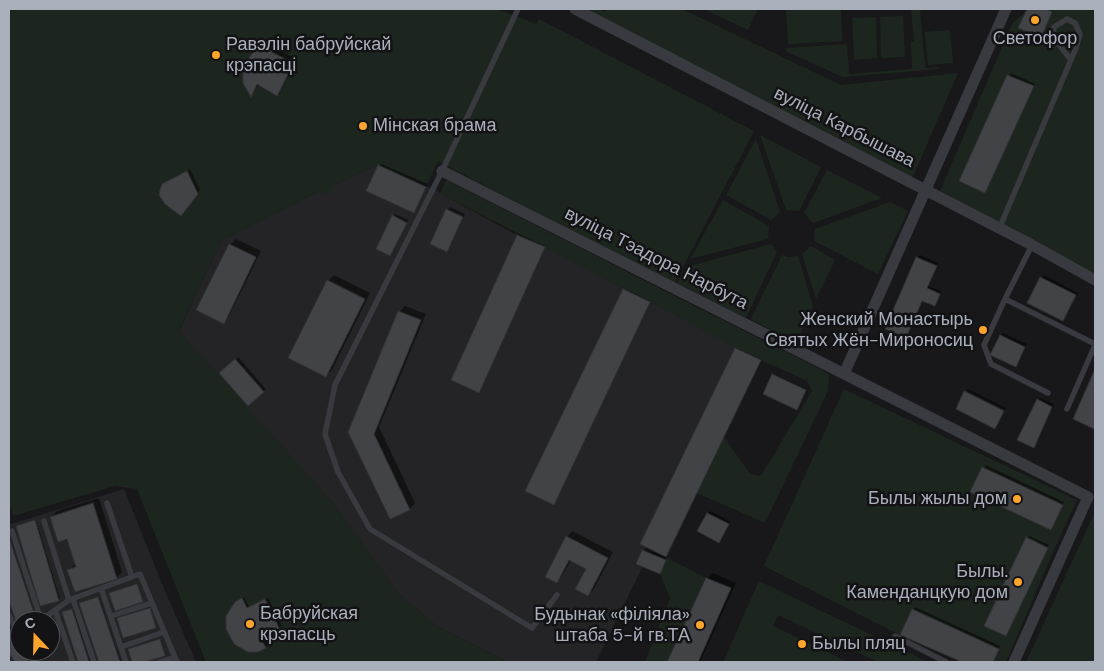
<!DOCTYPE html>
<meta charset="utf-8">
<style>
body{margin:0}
#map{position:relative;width:1104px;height:671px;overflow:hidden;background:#18181a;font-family:"DM Sans",sans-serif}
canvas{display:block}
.frame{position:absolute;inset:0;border:10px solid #a9b0bb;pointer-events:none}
.north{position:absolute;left:10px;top:611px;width:50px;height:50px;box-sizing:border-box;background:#131315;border:1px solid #4f5257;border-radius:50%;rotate:339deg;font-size:14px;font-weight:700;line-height:20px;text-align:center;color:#a9b0bb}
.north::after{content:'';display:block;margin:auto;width:18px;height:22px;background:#fea52d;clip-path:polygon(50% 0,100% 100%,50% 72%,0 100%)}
</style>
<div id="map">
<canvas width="1104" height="671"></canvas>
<div class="frame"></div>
<div class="north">С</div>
</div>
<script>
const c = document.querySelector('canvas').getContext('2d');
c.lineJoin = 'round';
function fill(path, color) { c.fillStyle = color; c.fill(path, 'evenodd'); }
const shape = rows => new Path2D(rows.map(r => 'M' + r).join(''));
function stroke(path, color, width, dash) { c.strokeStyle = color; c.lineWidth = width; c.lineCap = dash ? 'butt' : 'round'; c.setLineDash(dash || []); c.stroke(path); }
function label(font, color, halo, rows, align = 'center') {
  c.font = font + ' "DM Sans",sans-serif'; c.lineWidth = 5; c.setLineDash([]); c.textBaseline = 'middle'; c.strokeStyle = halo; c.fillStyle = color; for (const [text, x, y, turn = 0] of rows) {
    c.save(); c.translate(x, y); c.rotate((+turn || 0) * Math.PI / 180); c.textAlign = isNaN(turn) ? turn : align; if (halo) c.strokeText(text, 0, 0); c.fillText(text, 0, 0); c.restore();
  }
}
const built = shape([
 [378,165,433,189,516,235,545,247,761,360,666,557,652,551,643,566,596,662,507,662,438,627,400,595,331,501,179,331,221,241,317,192],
 [124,489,165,591,196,662,9,662,9,520,11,524],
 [20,621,50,621,50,651,20,651]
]);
const green = shape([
 [9,9,497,9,536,24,539,19,754,131,674,284,438,161,426,187,378,165,335,184,329,194,317,192,221,241,179,330,331,501,400,595,438,627,507,662,206,662,137,489,115,486,13,516,9,502],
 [581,9,599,9,605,12,607,9,682,9,841,85,958,73,912,179],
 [704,9,758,9,748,30],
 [786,9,841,9,842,41,788,44],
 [911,9,920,9,925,68,939,67,939,69,843,77,787,52,786,48,847,44,849,74,912,69,911,42,914,41],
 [1046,9,1095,9,1095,275,940,191,1012,24,1026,11,1018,28,1041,38,1052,12],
 [903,16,905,57,881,58,880,17],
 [876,17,877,58,854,60,852,18],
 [950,30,953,63,928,65,925,32],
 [760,135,821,167,799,211,786,210],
 [756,139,780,212,771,220,726,195],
 [827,170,882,198,813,223,804,213],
 [446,180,829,374,828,391,765,523,697,493,724,437,750,474,761,476,812,391,807,381,735,348,650,302,440,193],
 [723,200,769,226,768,239,690,259],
 [890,202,908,211,878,274,814,241,815,229],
 [771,244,777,252,746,318,677,283,686,267],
 [811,246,835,260,816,299,802,254],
 [782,255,788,257,798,256,813,306,796,344,751,319],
 [844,389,1077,500,1053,552,1006,662,993,662,998,649,912,609,900,635,764,566],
 [983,467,1063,505,1051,530,971,492],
 [1094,514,1095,515,1095,662,1026,662],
 [666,557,706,578,667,662,645,662,670,598,660,574],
 [759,581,928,662,878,662,778,615,773,626,848,662,723,662]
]);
const shadow = shape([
 [275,37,281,38,276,49,297,59,281,90,277,94,259,84,251,95,258,48,262,43],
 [1011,73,1035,84,985,191,961,180],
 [381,164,428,184,414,211,379,166],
 [190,169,200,190,184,212,163,185],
 [450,207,465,214,447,250,447,210],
 [395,214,408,220,390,255,393,216],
 [518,234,545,246,479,390,518,235],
 [236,239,261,251,229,316,224,322,230,245],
 [920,255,938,263,928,286,941,291,934,305,923,300,905,337,917,258],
 [334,275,370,293,332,370,326,375,328,281],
 [1044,275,1078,293,1062,320,1041,278],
 [625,289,650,301,555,503,624,290],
 [405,306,426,314,379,427,415,503,410,509,390,518,349,432,399,312],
 [1003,333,1027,344,1015,365,1001,335],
 [737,348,761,359,665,556,667,557,659,572,643,551,647,547],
 [238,357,266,389,248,405,221,373],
 [1095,372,1095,425,1093,427,1074,419],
 [774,374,806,389,798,407,773,375],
 [968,389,1006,408,1005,410,967,391],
 [1040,398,1054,404,1033,447,1038,400],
 [986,465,1064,502,1053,526,1050,529,972,492],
 [99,498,122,572,116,578,69,570,76,564,68,538,51,517,57,511],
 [710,511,730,521,721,539,699,531],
 [36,520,60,599,41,605,19,525],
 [572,531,613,552,594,589,588,594,587,568,571,560,562,576,557,581,567,537],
 [9,536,35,614,17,620,9,597],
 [1029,536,1049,545,1006,635,1027,538],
 [713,573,736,583,700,662,669,662,707,579],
 [99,597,121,662,100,662,81,604],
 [244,597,249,607,268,598,282,626,264,636,268,645,265,647,236,603],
 [915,607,1000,646,993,662,965,662,902,634],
 [73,609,90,662,79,662,63,613],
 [9,624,20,646,20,651,23,651,30,662,16,662,9,650],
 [161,639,164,655,140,662,133,662,131,648]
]);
const building = shape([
 [1027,9,1046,9,1052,12,1041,38,1018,28,1027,9],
 [270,41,278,41,273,53,294,63,277,96,257,84,251,97,243,83,243,71,248,59,257,47,270,41],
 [1007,75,1034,86,985,193,959,181,1007,75],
 [378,165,426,187,414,213,366,191,378,165],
 [187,171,198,194,181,216,165,204,159,195,160,190,162,184,187,171],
 [446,209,463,217,447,252,430,244,446,209],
 [392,215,407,223,390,256,376,249,392,215],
 [517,235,545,247,479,393,451,380,517,235],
 [229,244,256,257,224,324,196,310,229,244],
 [916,257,937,266,927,288,940,294,935,306,922,301,906,338,885,329,916,257],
 [1040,277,1076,295,1063,321,1027,303,1040,277],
 [327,280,365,299,326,377,288,358,327,280],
 [623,289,650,302,554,505,525,491,623,289],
 [398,311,421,320,374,434,410,510,390,519,348,432,398,311],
 [1000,335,1025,347,1016,367,990,355,1000,335],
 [735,348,761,360,666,557,640,544,735,348],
 [235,359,264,392,248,406,219,373,235,359],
 [1095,369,1095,425,1094,429,1073,419,1095,369],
 [772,374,806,390,797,410,763,394,772,374],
 [964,391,1004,411,995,429,956,409,964,391],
 [1037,399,1052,407,1034,448,1017,440,1037,399],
 [982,467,1063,505,1051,530,970,492,982,467],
 [93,503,117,579,75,592,67,570,76,567,67,539,58,542,50,517,93,503],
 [707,513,729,524,719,543,697,531,707,513],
 [35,520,59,601,40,606,16,526,35,520],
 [566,536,608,558,588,596,575,589,586,569,569,560,557,583,545,577,566,536],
 [1026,537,1048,548,1006,636,984,626,1026,537],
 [9,538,35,616,16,621,9,601,9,538],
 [642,550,666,560,660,574,636,564,642,550],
 [706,578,731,588,698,662,667,662,706,578],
 [137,584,143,602,115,611,109,593,137,584],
 [98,597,120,662,99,662,79,603,98,597],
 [242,598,247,608,265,599,280,630,261,639,266,648,258,652,248,652,234,644,226,629,226,616,235,602,242,598],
 [150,608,156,628,123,638,117,618,150,608],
 [72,609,89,662,78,662,62,612,72,609],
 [912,609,999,649,993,662,962,662,900,635,912,609],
 [9,627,20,648,20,651,22,651,29,662,15,662,9,653,9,627],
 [160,639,165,656,144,662,132,662,128,649,160,639]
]);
const lane = shape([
 [518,9,442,171,335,385,325,434,338,472,370,529,532,628,557,595],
 [999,229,1076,48,1080,34,1075,23,1067,19,1054,27,1053,37,1071,60],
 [1032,245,1005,299,1095,344],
 [1005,299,984,345,991,364,1048,393],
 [1067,409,1095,345],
 [107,503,132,577],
 [44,521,69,600],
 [9,532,12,531,41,620],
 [101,588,126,662],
 [73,599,94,662],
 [55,610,73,662],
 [9,615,20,638],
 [111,616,152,603],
 [40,621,69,600,140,574,177,662],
 [895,636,946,662],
 [121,647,164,632],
 [27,651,34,662],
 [160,662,175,657]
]);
const street = shape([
 [575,9,1032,245,1095,280],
 [442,171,1088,497,1014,662],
 [844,374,1006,9]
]);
const markers = [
 [1035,20,5,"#fea52d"],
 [216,55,5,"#fea52d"],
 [363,126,5,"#fea52d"],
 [983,330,5,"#fea52d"],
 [1017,499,5,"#fea52d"],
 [1018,582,5,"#fea52d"],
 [250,624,5,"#fea52d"],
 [700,625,5,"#fea52d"],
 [802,644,5,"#fea52d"]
];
const poiNames = [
 ["Светофор",1035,39,"center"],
 ["Равэлін бабруйскай",226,45],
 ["крэпасці",226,66],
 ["Мінская брама",373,126],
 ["Женский Монастырь",973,320,"right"],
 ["Святых Жён-Мироносиц",973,341,"right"],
 ["Былы жылы дом",1007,499,"right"],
 ["Былы.",1008,572,"right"],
 ["Каменданцкую дом",1008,593,"right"],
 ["Бабруйская",260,614],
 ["крэпасць",260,635],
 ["Будынак «філіяла»",690,615,"right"],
 ["штаба 5-й гв.ТА",690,636,"right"],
 ["Былы пляц",812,644]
];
const streetNames = [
 ["вуліца Карбышава",844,128,27],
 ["вуліца Тэадора Нарбута",656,259,27]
];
fill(built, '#242427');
fill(green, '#1d261e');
fill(shadow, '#0007');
fill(building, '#424347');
stroke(building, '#323236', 1);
stroke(lane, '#393a40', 5.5);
stroke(street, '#393a40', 11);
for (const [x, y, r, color] of markers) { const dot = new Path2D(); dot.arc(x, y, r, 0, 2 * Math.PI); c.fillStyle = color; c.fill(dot); stroke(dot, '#131315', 2); }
label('18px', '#a9b0bb', '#131315', poiNames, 'left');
label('18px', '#a9b0bb', '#131315', streetNames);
</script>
